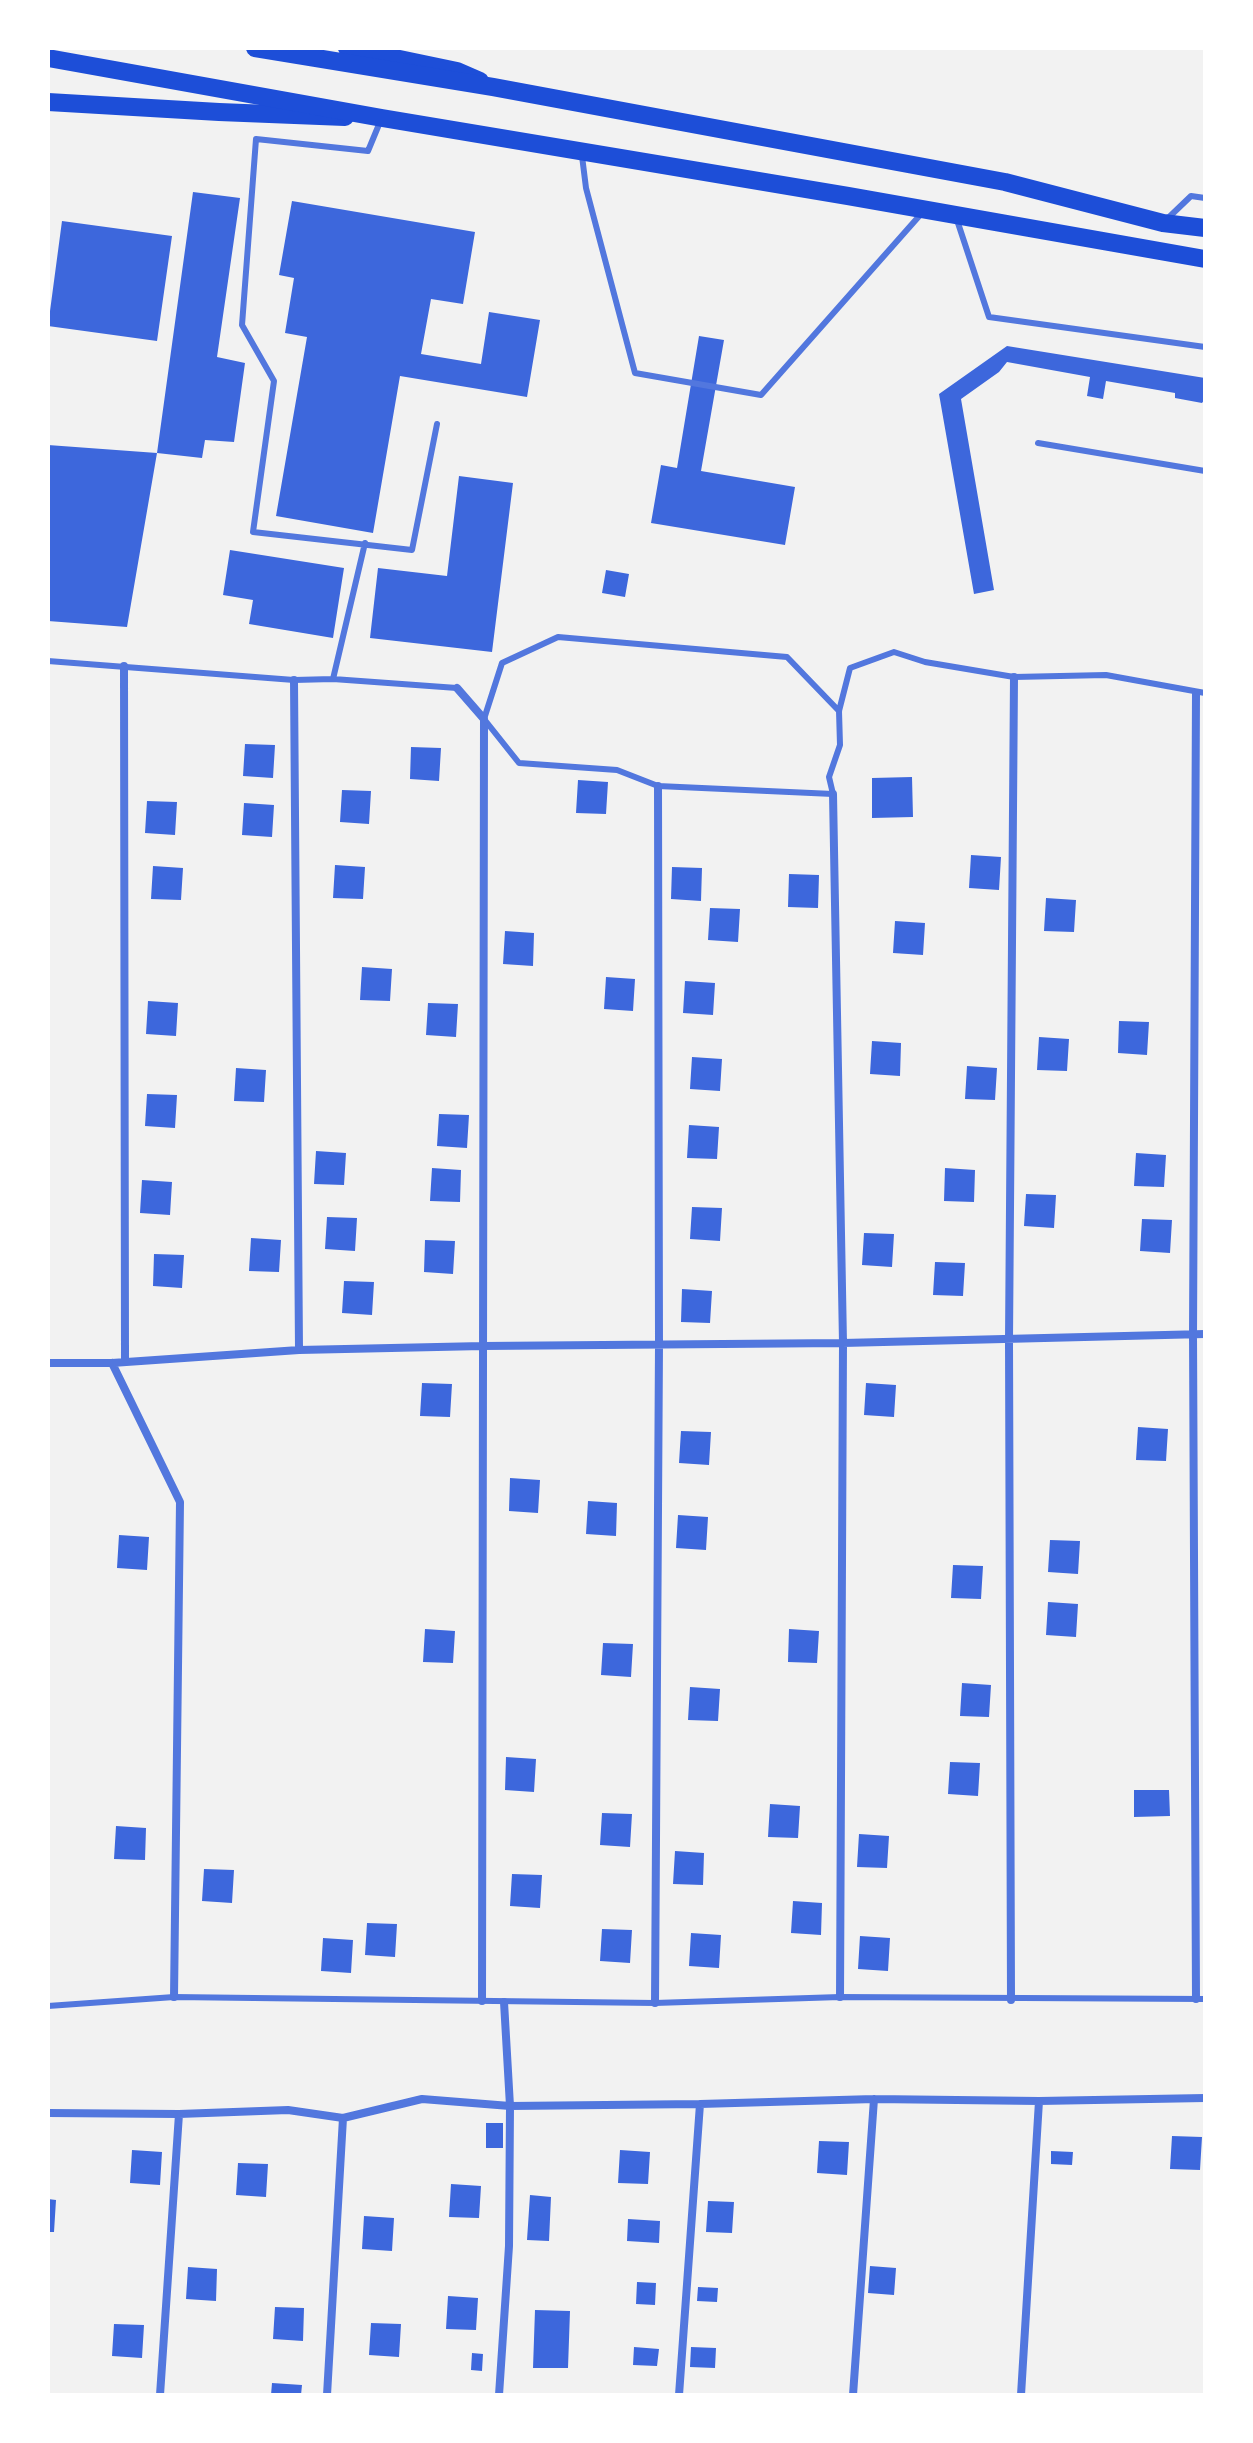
<!DOCTYPE html>
<style>
body{margin:0}
#map{position:relative;width:1253px;height:2443px;overflow:hidden;background:#f2f2f2;font-family:"Times New Roman",serif}
canvas{display:block}
.frame{position:absolute;inset:0;border:50px solid #fff;pointer-events:none}
</style>
<div id="map">
<canvas width="1253" height="2443"></canvas>
<div class="frame"></div>
</div>
<script>
const c = document.querySelector('canvas').getContext('2d');
c.lineJoin = 'round';
function fill(path, color) { c.fillStyle = color; c.fill(path, 'evenodd'); }
const shape = rows => new Path2D(rows.map(r => 'M' + r).join(''));
function stroke(path, color, width, dash) { c.strokeStyle = color; c.lineWidth = width; c.lineCap = dash ? 'butt' : 'round'; c.setLineDash(dash || []); c.stroke(path); }
const building = shape([
 [193,192,240,198,217,357,245,363,234,442,205,440,202,458,157,453],
 [292,201,475,232,463,304,431,299,421,354,481,364,489,312,540,320,527,397,400,376,373,533,276,516,307,337,285,333,294,278,279,275],
 [62,221,172,236,157,341,48,326],
 [699,336,724,340,701,471,795,487,785,545,651,523,661,465,677,468],
 [1007,346,1205,378,1205,399,1202,403,1175,398,1175,393,1106,381,1103,399,1087,396,1090,377,1007,362,999,372,961,399,994,590,974,594,939,394],
 [48,445,157,453,127,627,48,621],
 [459,476,513,483,492,652,370,638,378,568,447,576],
 [230,550,344,568,333,638,249,624,253,600,223,595],
 [606,570,629,574,625,597,602,593],
 [245,744,275,745,273,778,243,776],
 [411,747,441,748,439,781,410,779],
 [912,777,913,817,872,818,872,778],
 [578,780,608,782,606,814,576,813],
 [342,790,371,791,369,824,340,822],
 [147,801,177,802,175,835,145,833],
 [244,803,274,805,272,837,242,835],
 [971,855,1001,857,999,890,969,888],
 [335,865,365,867,363,899,333,898],
 [153,866,183,868,181,900,151,899],
 [672,867,702,868,701,901,671,899],
 [789,874,819,875,818,908,788,907],
 [1046,898,1076,900,1074,932,1044,931],
 [710,908,740,909,738,942,708,940],
 [895,921,925,923,923,955,893,953],
 [505,931,534,933,533,966,503,964],
 [362,967,392,969,390,1001,360,1000],
 [606,977,635,979,633,1011,604,1009],
 [685,981,715,983,713,1015,683,1013],
 [148,1001,178,1003,176,1036,146,1034],
 [428,1003,458,1004,456,1037,426,1035],
 [1119,1021,1149,1022,1147,1055,1118,1053],
 [1039,1037,1069,1039,1067,1071,1037,1070],
 [872,1041,901,1043,900,1076,870,1074],
 [692,1057,722,1059,720,1091,690,1089],
 [967,1066,997,1068,995,1100,965,1099],
 [236,1068,266,1070,264,1102,234,1101],
 [147,1094,177,1095,175,1128,145,1126],
 [439,1114,469,1115,467,1148,437,1146],
 [689,1125,719,1127,717,1159,687,1158],
 [316,1151,346,1153,344,1185,314,1184],
 [1136,1153,1166,1155,1164,1187,1134,1186],
 [432,1168,461,1170,460,1202,430,1201],
 [945,1168,975,1170,974,1202,944,1201],
 [142,1180,172,1182,170,1215,140,1213],
 [1026,1194,1056,1195,1054,1228,1024,1226],
 [692,1207,722,1208,720,1241,690,1239],
 [327,1217,357,1218,355,1251,325,1249],
 [1142,1219,1172,1220,1170,1253,1140,1251],
 [864,1233,894,1234,892,1267,862,1265],
 [251,1238,281,1240,279,1272,249,1271],
 [425,1240,455,1241,453,1274,424,1272],
 [154,1254,184,1255,182,1288,153,1286],
 [935,1262,965,1263,963,1296,933,1295],
 [344,1281,374,1282,372,1315,342,1313],
 [682,1289,712,1291,710,1323,681,1322],
 [422,1383,452,1384,450,1417,420,1416],
 [866,1383,896,1385,894,1417,864,1415],
 [1138,1427,1168,1429,1166,1461,1136,1460],
 [681,1431,711,1432,709,1465,679,1463],
 [510,1478,540,1480,538,1513,509,1511],
 [588,1501,617,1503,616,1536,586,1534],
 [678,1515,708,1517,706,1550,676,1548],
 [119,1535,149,1537,147,1570,117,1568],
 [1050,1540,1080,1541,1078,1574,1048,1572],
 [953,1565,983,1566,981,1599,951,1598],
 [1048,1602,1078,1604,1076,1637,1046,1635],
 [425,1629,455,1631,453,1663,423,1662],
 [789,1629,819,1631,817,1663,788,1662],
 [603,1643,633,1644,631,1677,601,1675],
 [962,1683,991,1685,989,1717,960,1716],
 [690,1687,720,1689,718,1721,688,1720],
 [506,1757,536,1759,534,1792,505,1790],
 [950,1762,980,1763,978,1796,948,1794],
 [1134,1790,1169,1790,1170,1816,1134,1817],
 [770,1804,800,1806,798,1838,768,1837],
 [602,1813,632,1814,630,1847,600,1845],
 [116,1826,146,1828,145,1860,114,1859],
 [859,1834,889,1836,887,1868,857,1867],
 [675,1851,704,1853,703,1885,673,1884],
 [204,1869,234,1870,232,1903,202,1901],
 [512,1874,542,1875,540,1908,510,1906],
 [793,1901,822,1903,821,1935,791,1933],
 [367,1923,397,1924,395,1957,365,1955],
 [602,1929,632,1930,630,1963,600,1961],
 [691,1933,721,1935,719,1968,689,1966],
 [860,1936,890,1938,888,1971,858,1969],
 [323,1938,353,1940,351,1973,321,1971],
 [486,2123,503,2123,503,2148,486,2148],
 [1172,2136,1202,2137,1200,2170,1170,2169],
 [819,2141,849,2142,847,2175,817,2173],
 [132,2150,162,2152,160,2185,130,2183],
 [620,2150,650,2152,648,2184,618,2183],
 [1051,2151,1073,2152,1072,2165,1051,2164],
 [238,2163,268,2164,266,2197,236,2195],
 [451,2184,481,2186,479,2218,449,2217],
 [530,2195,551,2197,549,2241,527,2240],
 [48,2199,56,2200,54,2232,48,2232],
 [708,2201,734,2202,732,2233,706,2232],
 [364,2216,394,2218,392,2251,362,2249],
 [628,2219,660,2221,659,2243,627,2241],
 [870,2266,896,2268,894,2295,868,2293],
 [188,2267,217,2269,216,2301,186,2299],
 [637,2282,656,2283,655,2305,636,2304],
 [698,2287,718,2288,717,2302,697,2301],
 [448,2296,478,2298,476,2330,446,2329],
 [275,2307,304,2308,303,2341,273,2339],
 [535,2310,570,2311,568,2368,533,2368],
 [371,2323,401,2324,399,2357,369,2355],
 [114,2324,144,2325,142,2358,112,2356],
 [634,2347,659,2349,657,2366,633,2365],
 [691,2347,716,2348,715,2368,690,2367],
 [472,2353,483,2354,482,2371,471,2370],
 [272,2383,302,2385,301,2395,271,2395]
]);
const service = shape([
 [380,122,368,151,256,139,242,325,274,381,253,532,412,550,437,424],
 [582,156,586,188,635,373,761,395,921,214],
 [957,220,989,317,1205,347],
 [1166,220,1191,196,1205,198],
 [1038,443,1205,471],
 [48,661,294,680,333,679,457,688],
 [333,679,365,543],
 [839,711,787,657,558,637,502,663,484,719,519,763,617,770,658,786,833,794,829,777,840,745,839,711,850,668,894,652,925,662,1014,677,1106,675,1205,693],
 [48,2006,174,1997,655,2003,840,1997,1205,1999]
]);
const minor = shape([
 [124,666,125,1361],
 [294,680,299,1350],
 [457,688,484,719,482,2001],
 [1196,693,1193,1334,1196,1999],
 [833,794,843,1343,840,1997],
 [48,1363,112,1363,299,1350,483,1346,843,1343,1205,1334],
 [112,1363,180,1502,174,1997],
 [1011,2000,1009,1339,1014,677],
 [655,2003,659,1345,658,786],
 [48,2113,179,2114,288,2110,343,2118,422,2099,510,2106,700,2104,874,2099,1039,2101,1205,2098],
 [160,2395,179,2114],
 [327,2395,343,2118],
 [499,2395,509,2246,510,2106,504,2002],
 [679,2395,700,2104],
 [853,2395,874,2099],
 [1021,2395,1039,2101]
]);
const primary = shape([
 [347,48,457,71,480,81],
 [48,102,219,112,345,117]
]);
const trunk = shape([
 [255,48,493,87,1005,182,1163,223,1205,228],
 [48,58,382,118,848,196,1205,259]
]);
fill(building, '#3d67dc');
stroke(service, '#5277de', 6);
stroke(minor, '#5277de', 8);
stroke(primary, '#1d4ed8', 18);
stroke(trunk, '#1d4ed8', 18);
</script>
